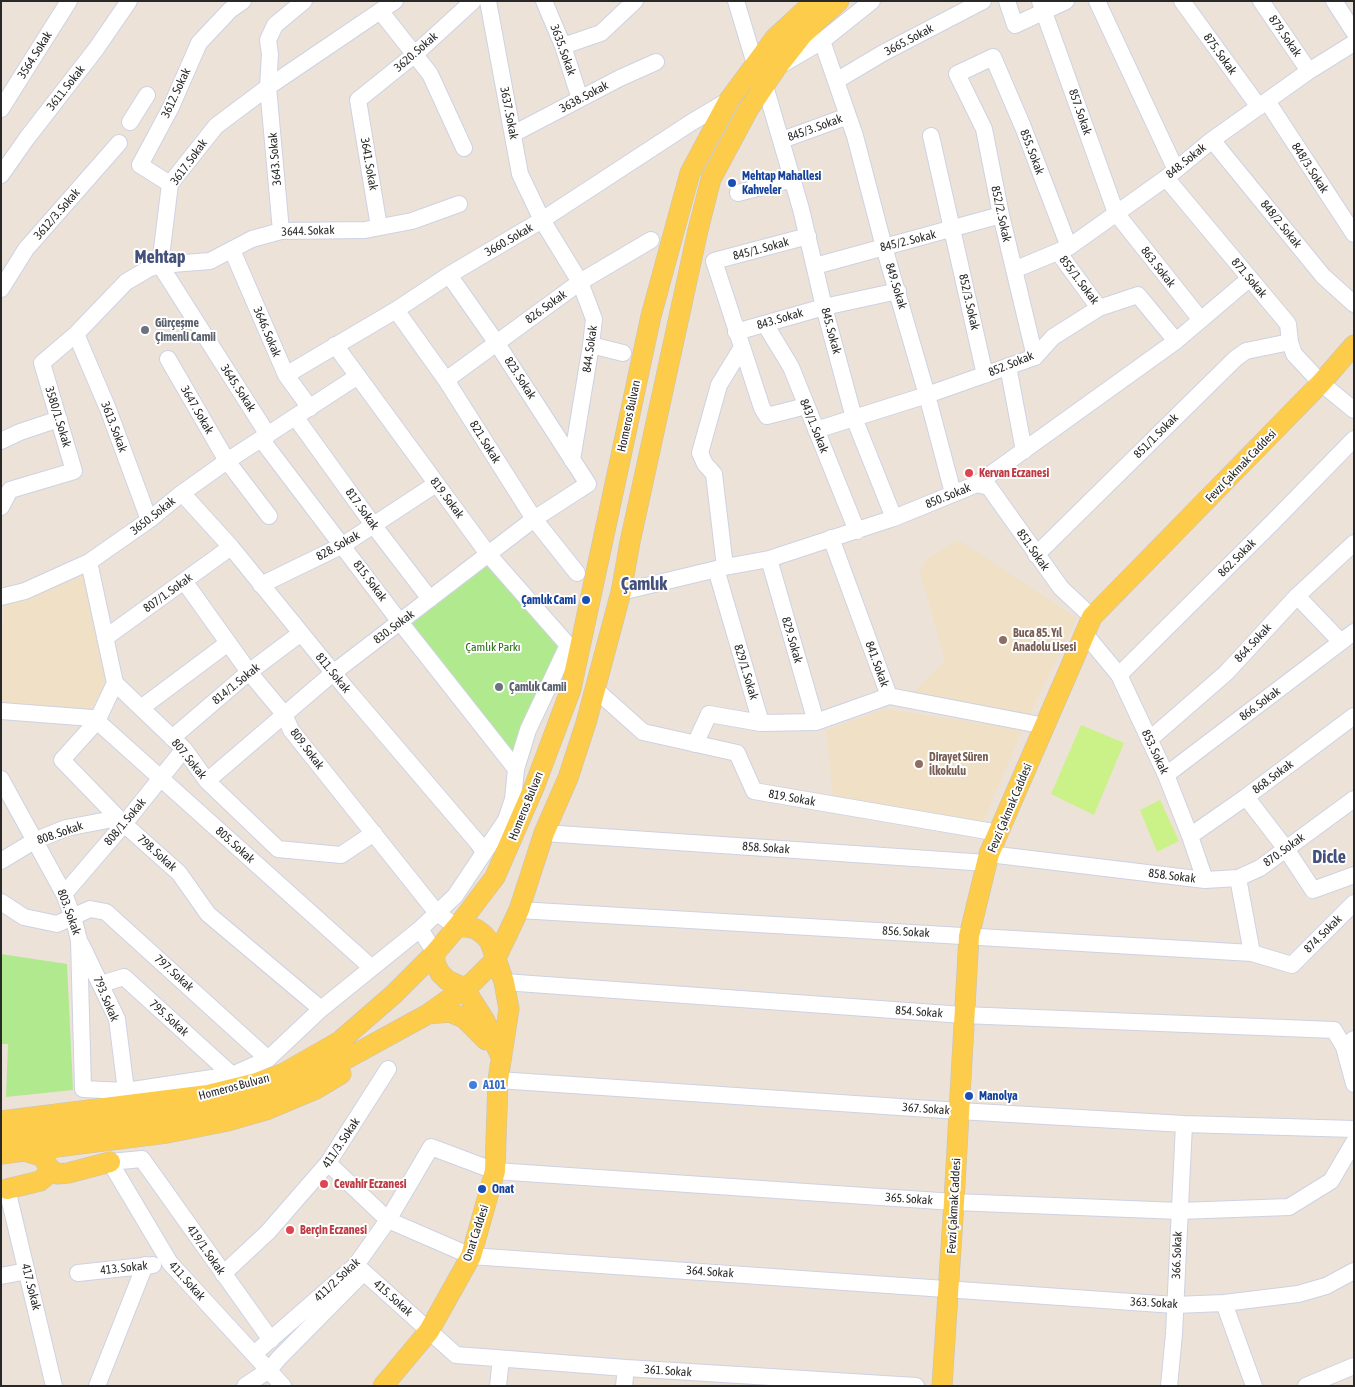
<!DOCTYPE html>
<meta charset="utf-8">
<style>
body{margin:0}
#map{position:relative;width:1355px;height:1387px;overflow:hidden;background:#ece2d8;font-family:"Asap Condensed",sans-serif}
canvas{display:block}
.frame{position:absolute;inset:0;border:2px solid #282828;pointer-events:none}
</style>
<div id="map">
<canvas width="1355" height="1387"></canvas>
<div class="frame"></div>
</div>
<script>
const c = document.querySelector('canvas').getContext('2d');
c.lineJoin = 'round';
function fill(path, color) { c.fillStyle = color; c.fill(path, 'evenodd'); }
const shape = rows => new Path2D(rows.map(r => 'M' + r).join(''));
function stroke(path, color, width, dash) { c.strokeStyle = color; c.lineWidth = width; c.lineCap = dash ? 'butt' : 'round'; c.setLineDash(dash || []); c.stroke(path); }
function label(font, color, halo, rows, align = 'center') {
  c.font = font + ' "Asap Condensed",sans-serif'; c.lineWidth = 4; c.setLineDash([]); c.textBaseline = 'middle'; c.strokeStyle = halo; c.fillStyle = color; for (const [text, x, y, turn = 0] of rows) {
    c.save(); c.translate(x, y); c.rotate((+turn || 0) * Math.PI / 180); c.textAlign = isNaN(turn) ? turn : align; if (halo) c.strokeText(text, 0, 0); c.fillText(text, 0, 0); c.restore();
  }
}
const education = shape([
 [958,540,1077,618,1029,716,911,695,945,661,920,572,925,560],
 [85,574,110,682,85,714,1,706,1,656,5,600,32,594],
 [884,709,1023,729,982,824,833,797,826,730]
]);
const green = shape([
 [488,554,568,645,516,769,400,622],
 [1,954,67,964,73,1090,6,1097,8,1044,1,1044]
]);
const pitch = shape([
 [1081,725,1124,743,1094,815,1051,794],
 [1160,800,1179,841,1157,852,1140,810]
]);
const minor = shape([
 [488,1,520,174,542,220,580,282,594,319,591,345,572,460],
 [544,1,563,46,580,99],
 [736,1,755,64,765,86,801,209,824,307,854,418,894,518],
 [1007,1,1015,25,1066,1],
 [1040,1,1116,213,1201,320],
 [1097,1,1176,170],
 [1182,1,1259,107],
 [1261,1,1309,71],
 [1334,1,1354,32],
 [381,12,430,74,464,148],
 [822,41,855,136,884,247,927,395,953,493],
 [563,46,601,33,635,1],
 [781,65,822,41,872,1],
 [836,81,883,53,983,1],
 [1267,101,1354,234],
 [1,109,69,1],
 [130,122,147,95],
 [513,134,620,78,656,62],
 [931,136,985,375],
 [782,140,848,116],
 [1212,140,1323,276,1354,304],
 [1,175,27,138,96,49,129,1],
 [1166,178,1288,324,1290,342,1294,354,1321,383,1354,410],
 [170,184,140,165,171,107,199,43,230,10,243,1],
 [738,193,793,179],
 [379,227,358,100,414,55,473,1],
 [281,231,268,87,270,54,268,40,275,25,304,1],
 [232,250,286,375,310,408],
 [1058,252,1099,308],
 [815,266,1001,215],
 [1014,270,1069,247,1166,178,1212,140,1309,71,1354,43],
 [1,289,26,249,119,143],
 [396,310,446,380,534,519,577,573],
 [765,324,791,367,857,531],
 [736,332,824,307,898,291],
 [76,334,108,409,149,520],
 [591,345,623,353],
 [1035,357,1001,215,984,129,957,74,993,57,1023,127,1069,247],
 [168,359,227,461,269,516],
 [1008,366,1024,451],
 [286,375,396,310,449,275,542,220,692,122,729,100],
 [446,380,580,282,651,240],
 [806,406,767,416,762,408,714,261,808,236],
 [296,418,374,526,430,599],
 [816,430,927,395,1035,357,1053,337,1099,308,1138,295,1176,341],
 [268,435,160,265,210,261,252,239,281,231,365,230,412,221,459,204],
 [261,439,400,622,516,769],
 [1,441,20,432,59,419],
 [977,484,989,487,1061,588,1092,617],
 [182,493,231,547,349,692,478,843,484,853],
 [1,507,10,490,74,471,42,363,76,334,126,282,148,269,160,265,170,184,216,126,268,87,395,1],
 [831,538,889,696,1045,726],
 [1036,555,1236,358,1246,351,1290,342],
 [769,559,816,722],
 [89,562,115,683,184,749,207,781,278,849,341,855,374,833],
 [725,567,714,474,705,464,700,453,719,385,741,349],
 [716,569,761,723],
 [184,581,249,672,284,714,291,730,437,913,457,927],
 [261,585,343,545,436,484],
 [621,592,725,567,769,559,894,518,977,484,1176,341,1249,279],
 [1297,596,1341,642],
 [1,597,25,591,89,562,149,520,182,493,227,461,358,376],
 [1085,634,1119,675,1166,775,1190,836,1205,880],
 [105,638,231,547],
 [1119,675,1273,522,1354,439],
 [115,683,97,721,62,760,124,824,179,873,208,914,321,1009],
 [595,689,643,732,737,753,754,791,999,833],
 [141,708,228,643],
 [1,711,92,718,97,721,372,968],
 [172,738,249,672,301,633],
 [1149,740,1226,673,1297,596,1354,543],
 [695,744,709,714,761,723,816,722,889,696],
 [1166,775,1354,632],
 [1,779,64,894,73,917,79,940,83,1089,126,1091,232,1075,268,1059,321,1009,420,929,455,896,506,820,513,799,516,769,528,730,568,645,488,554,335,345],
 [207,781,333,673,534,519,588,484,496,342,449,275],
 [1246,797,1286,849,1313,890,1354,875],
 [544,833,987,863],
 [1190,836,1246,797,1354,716],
 [989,854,1205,880,1238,878,1260,868,1354,799],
 [1,861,34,841,66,828,113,819,124,824],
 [1238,878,1252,953],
 [64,894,124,824,184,749],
 [1,902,24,917,57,924,90,909,106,912,268,1059],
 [519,910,1252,953,1292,965,1354,903],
 [420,929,435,953],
 [81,944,117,1019,126,1091],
 [504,982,963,1015,1334,1030,1344,1047,1354,1039],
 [101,984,124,977,232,1075],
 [1344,1047,1354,1084],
 [498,1080,959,1111,1184,1124,1354,1129],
 [328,1163,388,1220,471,1256,1175,1305,1224,1303,1298,1294,1326,1286,1354,1271],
 [1,1190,7,1189,54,1386],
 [356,1265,456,1355,626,1368,916,1386],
 [78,1273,153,1265],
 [223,1274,268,1232,328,1163,388,1069],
 [1,1276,27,1271],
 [1224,1303,1254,1386],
 [271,1340,142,1159,110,1162,170,1263,283,1386],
 [254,1354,356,1265,388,1220,431,1147,495,1171,954,1202,1179,1211,1289,1207,1331,1181,1354,1142],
 [97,1386,145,1265],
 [245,1386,269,1370,279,1358,364,1272],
 [498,1386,501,1359],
 [624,1386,626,1368],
 [1169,1386,1174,1334,1184,1124],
 [1306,1386,1354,1366]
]);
const major = shape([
 [435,953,435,963,440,973,447,980,464,988,485,1021,501,1057],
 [428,1014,450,1012,464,1018,486,1040],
 [1,1121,208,1095,257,1083,284,1073,340,1041,394,994,435,953,457,927,495,877,535,785,571,689,651,316,690,173,729,100,775,38,815,1],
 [1,1137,149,1120,242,1104,298,1082,335,1065,428,1014,473,982,495,960,519,910,544,833,568,778,586,723,621,592,630,542,698,230,711,179,748,110,777,67,802,35,839,1],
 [1,1154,167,1133,228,1121,266,1110,316,1089,341,1074],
 [49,1168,57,1174,68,1173,110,1162],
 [7,1189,40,1181,47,1175,49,1168,43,1157,25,1151],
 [383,1386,429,1331,471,1256,495,1171,498,1080,509,1009,504,982,490,942,484,935,476,929,467,927,457,927],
 [942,1386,954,1202,969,936,989,854,1092,617,1321,383,1354,345]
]);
const markers = [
 [732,183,5,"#1a4fb4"],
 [145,330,5,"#6b7280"],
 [969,473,5,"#e0444e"],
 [586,600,5,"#1a4fb4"],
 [1003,640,5,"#8d6e63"],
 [499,687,5,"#6b7280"],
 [919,764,5,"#8d6e63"],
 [473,1085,5,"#3f7fe0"],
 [969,1096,5,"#1a4fb4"],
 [324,1184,5,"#e0444e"],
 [482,1189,5,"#1a4fb4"],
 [290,1230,5,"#e0444e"]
];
const streetNames = [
 ["879. Sokak",1285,36,55],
 ["3665. Sokak",909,40,-28],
 ["3635. Sokak",563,50,70],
 ["3620. Sokak",416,52,-41],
 ["875. Sokak",1220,54,54],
 ["3564. Sokak",35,55,-58],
 ["3611. Sokak",66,88,-52],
 ["3612. Sokak",176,93,-65],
 ["3638. Sokak",584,97,-28],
 ["857. Sokak",1080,112,71],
 ["3637. Sokak",509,113,79],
 ["845/3. Sokak",815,128,-20],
 ["855. Sokak",1032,152,69],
 ["3643. Sokak",275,159,-95],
 ["848. Sokak",1186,161,-39],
 ["3617. Sokak",189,162,-54],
 ["3641. Sokak",369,164,80],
 ["848/3. Sokak",1310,168,57],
 ["3612/3. Sokak",57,214,-49],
 ["852/2. Sokak",1001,214,78],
 ["848/2. Sokak",1281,224,51],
 ["3644. Sokak",308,231,-2],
 ["3660. Sokak",509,240,-30],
 ["845/2. Sokak",908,241,-14],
 ["845/1. Sokak",761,249,-15],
 ["863. Sokak",1158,267,52],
 ["871. Sokak",1249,278,50],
 ["855/1. Sokak",1079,280,53],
 ["849. Sokak",896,286,73],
 ["852/3. Sokak",969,302,77],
 ["826. Sokak",546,307,-36],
 ["843. Sokak",780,319,-16],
 ["845. Sokak",831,331,75],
 ["3646. Sokak",267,332,67],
 ["844. Sokak",590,349,-82],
 ["852. Sokak",1011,364,-22],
 ["823. Sokak",520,378,57],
 ["3645. Sokak",238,388,57],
 ["3647. Sokak",197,410,60],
 ["Homeros Bulvarı",629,416,-78],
 ["3580/1. Sokak",58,417,73],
 ["843/1. Sokak",814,426,68],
 ["3613. Sokak",114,427,69],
 ["851/1. Sokak",1156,436,-45],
 ["821. Sokak",485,442,58],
 ["Fevzi Çakmak Caddesi",1241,466,-46],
 ["850. Sokak",948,496,-22],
 ["819. Sokak",447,498,53],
 ["817. Sokak",362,509,54],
 ["3650. Sokak",153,516,-38],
 ["828. Sokak",338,546,-29],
 ["851. Sokak",1033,550,55],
 ["862. Sokak",1237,558,-45],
 ["815. Sokak",370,581,53],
 ["807/1. Sokak",168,593,-36],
 ["830. Sokak",394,627,-37],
 ["829. Sokak",792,640,74],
 ["864. Sokak",1253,643,-47],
 ["841. Sokak",877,664,70],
 ["829/1. Sokak",746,672,73],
 ["811. Sokak",333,673,51],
 ["814/1. Sokak",236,684,-39],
 ["866. Sokak",1260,704,-37],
 ["809. Sokak",307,749,53],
 ["853. Sokak",1155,752,65],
 ["807. Sokak",189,759,51],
 ["868. Sokak",1273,777,-37],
 ["819. Sokak",792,798,10],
 ["Homeros Bulvarı",526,806,-68],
 ["Fevzi Çakmak Caddesi",1010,808,-67],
 ["808/1. Sokak",125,822,-50],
 ["808. Sokak",60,833,-19],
 ["805. Sokak",235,845,42],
 ["858. Sokak",766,848,4],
 ["870. Sokak",1284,850,-36],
 ["798. Sokak",157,853,42],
 ["858. Sokak",1172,876,7],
 ["803. Sokak",69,912,70],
 ["856. Sokak",906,932,3],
 ["874. Sokak",1323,934,-45],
 ["797. Sokak",174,973,42],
 ["793. Sokak",106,999,67],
 ["854. Sokak",919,1012,4],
 ["795. Sokak",169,1018,42],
 ["Homeros Bulvarı",234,1087,-15],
 ["367. Sokak",926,1109,4],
 ["411/3. Sokak",341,1143,-56],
 ["365. Sokak",909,1199,4],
 ["Fevzi Çakmak Caddesi",954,1206,-87],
 ["Onat Caddesi",476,1233,-72],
 ["419/1. Sokak",206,1250,55],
 ["366. Sokak",1177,1255,-88],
 ["413. Sokak",124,1268,-6],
 ["364. Sokak",710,1272,4],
 ["411/2. Sokak",337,1280,-43],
 ["411. Sokak",187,1281,48],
 ["417. Sokak",31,1287,76],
 ["415. Sokak",393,1298,42],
 ["363. Sokak",1154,1303,3],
 ["361. Sokak",668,1371,4]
];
const transitNames = [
 ["Mehtap Mahallesi",742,176],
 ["Kahveler",742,190],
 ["Çamlık Cami",576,600,"right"],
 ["Manolya",979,1096],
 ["Onat",492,1189]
];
const worshipNames = [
 ["Gürçeşme",155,323],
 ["Çimenli Camii",155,337],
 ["Çamlık Camii",509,687]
];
const healthNames = [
 ["Kervan Eczanesi",979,473],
 ["Cevahir Eczanesi",334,1184],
 ["Berçin Eczanesi",300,1230]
];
const educationNames = [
 ["Buca 85. Yıl",1013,633],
 ["Anadolu Lisesi",1013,647],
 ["Dirayet Süren",929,757],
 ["İlkokulu",929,771]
];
const parkNames = [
 ["Çamlık Parkı",493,647]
];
const shopNames = [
 ["A101",483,1085]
];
const districtNames = [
 ["Mehtap",160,257],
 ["Çamlık",644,584],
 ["Dicle",1329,857]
];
fill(education, '#f0e0c5');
fill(green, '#b1e98e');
fill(pitch, '#caf288');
stroke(minor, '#cdd2e3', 18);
stroke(major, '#c3c3c3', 21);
stroke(minor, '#fff', 16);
stroke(major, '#fecc4b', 20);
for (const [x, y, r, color] of markers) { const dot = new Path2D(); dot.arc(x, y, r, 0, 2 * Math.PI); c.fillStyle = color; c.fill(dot); stroke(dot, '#fff', 2); }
label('12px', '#282828', '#fff', streetNames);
label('bold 12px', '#164399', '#fff', transitNames, 'left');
label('bold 12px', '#5b616d', '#fff', worshipNames, 'left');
label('bold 12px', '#be3a42', '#fff', healthNames, 'left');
label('bold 12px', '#785e54', '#fff', educationNames, 'left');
label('12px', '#296b12', '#fff', parkNames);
label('bold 12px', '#366cbe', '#fff', shopNames, 'left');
label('bold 18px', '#44517c', '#fff', districtNames);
</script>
